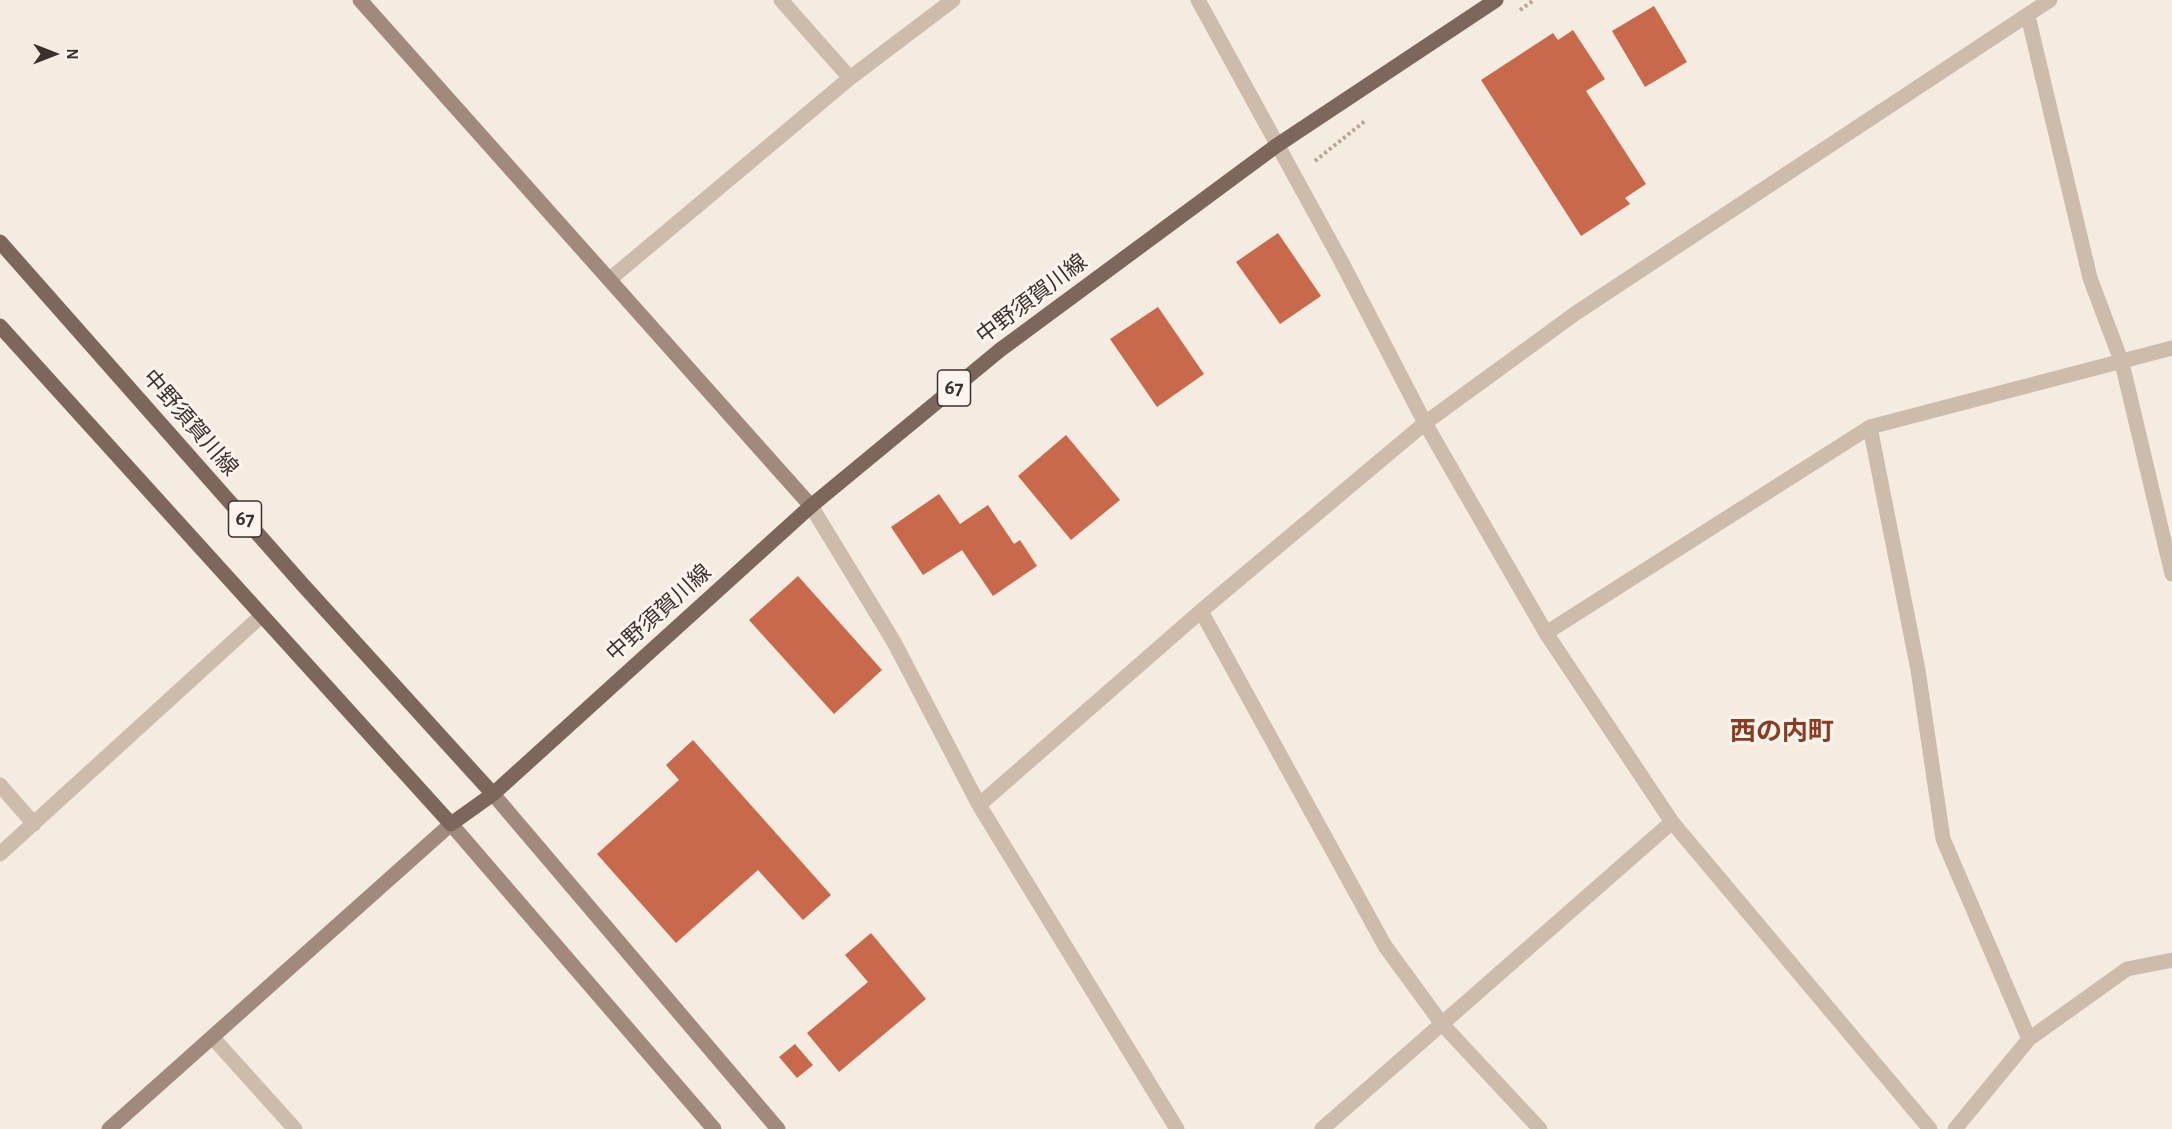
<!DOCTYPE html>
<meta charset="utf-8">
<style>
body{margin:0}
#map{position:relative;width:2172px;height:1129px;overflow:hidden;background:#f4ebe1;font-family:"Alegreya Sans",sans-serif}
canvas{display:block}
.north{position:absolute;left:24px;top:24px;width:60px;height:60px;-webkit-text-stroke:4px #fbf5ee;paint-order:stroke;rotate:90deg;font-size:16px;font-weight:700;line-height:24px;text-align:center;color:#3b302b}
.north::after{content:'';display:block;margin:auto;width:21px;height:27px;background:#3b302b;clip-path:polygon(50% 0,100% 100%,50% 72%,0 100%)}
</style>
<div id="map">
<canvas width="2172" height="1129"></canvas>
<div class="north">N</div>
</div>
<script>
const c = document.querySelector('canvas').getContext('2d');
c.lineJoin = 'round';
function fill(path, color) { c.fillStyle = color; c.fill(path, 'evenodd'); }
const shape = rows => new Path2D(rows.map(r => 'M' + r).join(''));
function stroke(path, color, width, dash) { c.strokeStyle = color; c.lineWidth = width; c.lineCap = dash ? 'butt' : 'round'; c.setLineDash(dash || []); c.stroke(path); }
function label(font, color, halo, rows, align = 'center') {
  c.font = font + ' "Alegreya Sans","Noto Sans JP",sans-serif'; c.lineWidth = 6; c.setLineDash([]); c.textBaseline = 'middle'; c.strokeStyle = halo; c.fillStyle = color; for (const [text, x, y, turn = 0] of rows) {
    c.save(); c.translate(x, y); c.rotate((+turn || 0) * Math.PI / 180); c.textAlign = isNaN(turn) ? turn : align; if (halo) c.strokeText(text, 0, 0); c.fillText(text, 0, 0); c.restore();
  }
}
const building = shape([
 [1654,6,1687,62,1645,87,1612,31],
 [1573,30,1605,79,1586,91,1646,184,1625,198,1630,204,1581,236,1481,80,1553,33,1558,40],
 [1278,233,1321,296,1280,324,1236,262],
 [1158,307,1204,374,1157,407,1110,339],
 [1066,435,1120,500,1071,540,1018,476],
 [939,494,960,524,988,505,1014,544,1020,540,1037,566,993,596,962,550,923,575,891,527],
 [798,576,882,670,834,714,749,620],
 [693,740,831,895,803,920,758,870,676,943,597,854,679,780,666,765],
 [871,933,926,999,839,1072,807,1033,868,982,845,955],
 [795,1044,813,1065,797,1078,779,1057]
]);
const path = shape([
 [1520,10,1534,0],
 [1315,161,1365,121]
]);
const street = shape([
 [781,0,850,78],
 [1198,0,1340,259,1425,423,1546,633,1672,822,1930,1129],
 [2028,16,2090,278,2122,363,2172,574],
 [610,279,850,78,953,0],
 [1870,427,1918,670,1943,839,2029,1039],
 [811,506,894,642,979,805,1177,1129],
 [1201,611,1385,946,1442,1024,1540,1129],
 [1546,633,1870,427,2172,348],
 [0,785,34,824],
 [979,805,1201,611,1425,423,1576,313,2050,0],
 [0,854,260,617],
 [213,1038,295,1129],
 [1322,1129,1672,822],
 [1955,1129,2029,1039,2127,969,2172,960]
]);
const secondary = shape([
 [360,0,811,506],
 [493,794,778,1129],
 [109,1129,451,824,714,1129]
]);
const primary = shape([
 [0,242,303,585,493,794],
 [0,326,451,824,493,794,811,506,1000,350,1276,146,1496,0]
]);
const shields = [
 [954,388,33],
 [245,519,33]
];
const shieldNames = [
 ["67",954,388],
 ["67",245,519]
];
const streetNames = [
 ["中野須賀川線",1032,299,-37],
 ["中野須賀川線",190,423,49],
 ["中野須賀川線",659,613,-42]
];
const quarterNames = [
 ["西の内町",1782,732]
];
fill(building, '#c8694b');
stroke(path, '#b9a596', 4, [3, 3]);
stroke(street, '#cdbbac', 15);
stroke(secondary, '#a18a7d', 15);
stroke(primary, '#7d675c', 15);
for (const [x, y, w] of shields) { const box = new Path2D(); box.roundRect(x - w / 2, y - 18, w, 36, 4.5); c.fillStyle = '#fbf5ee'; c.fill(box); stroke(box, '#3b302b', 1.5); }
label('bold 21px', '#3b302b', null, shieldNames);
label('22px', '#3b302b', '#fbf5ee', streetNames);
label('bold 26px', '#8c3b22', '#fbf5ee', quarterNames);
</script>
